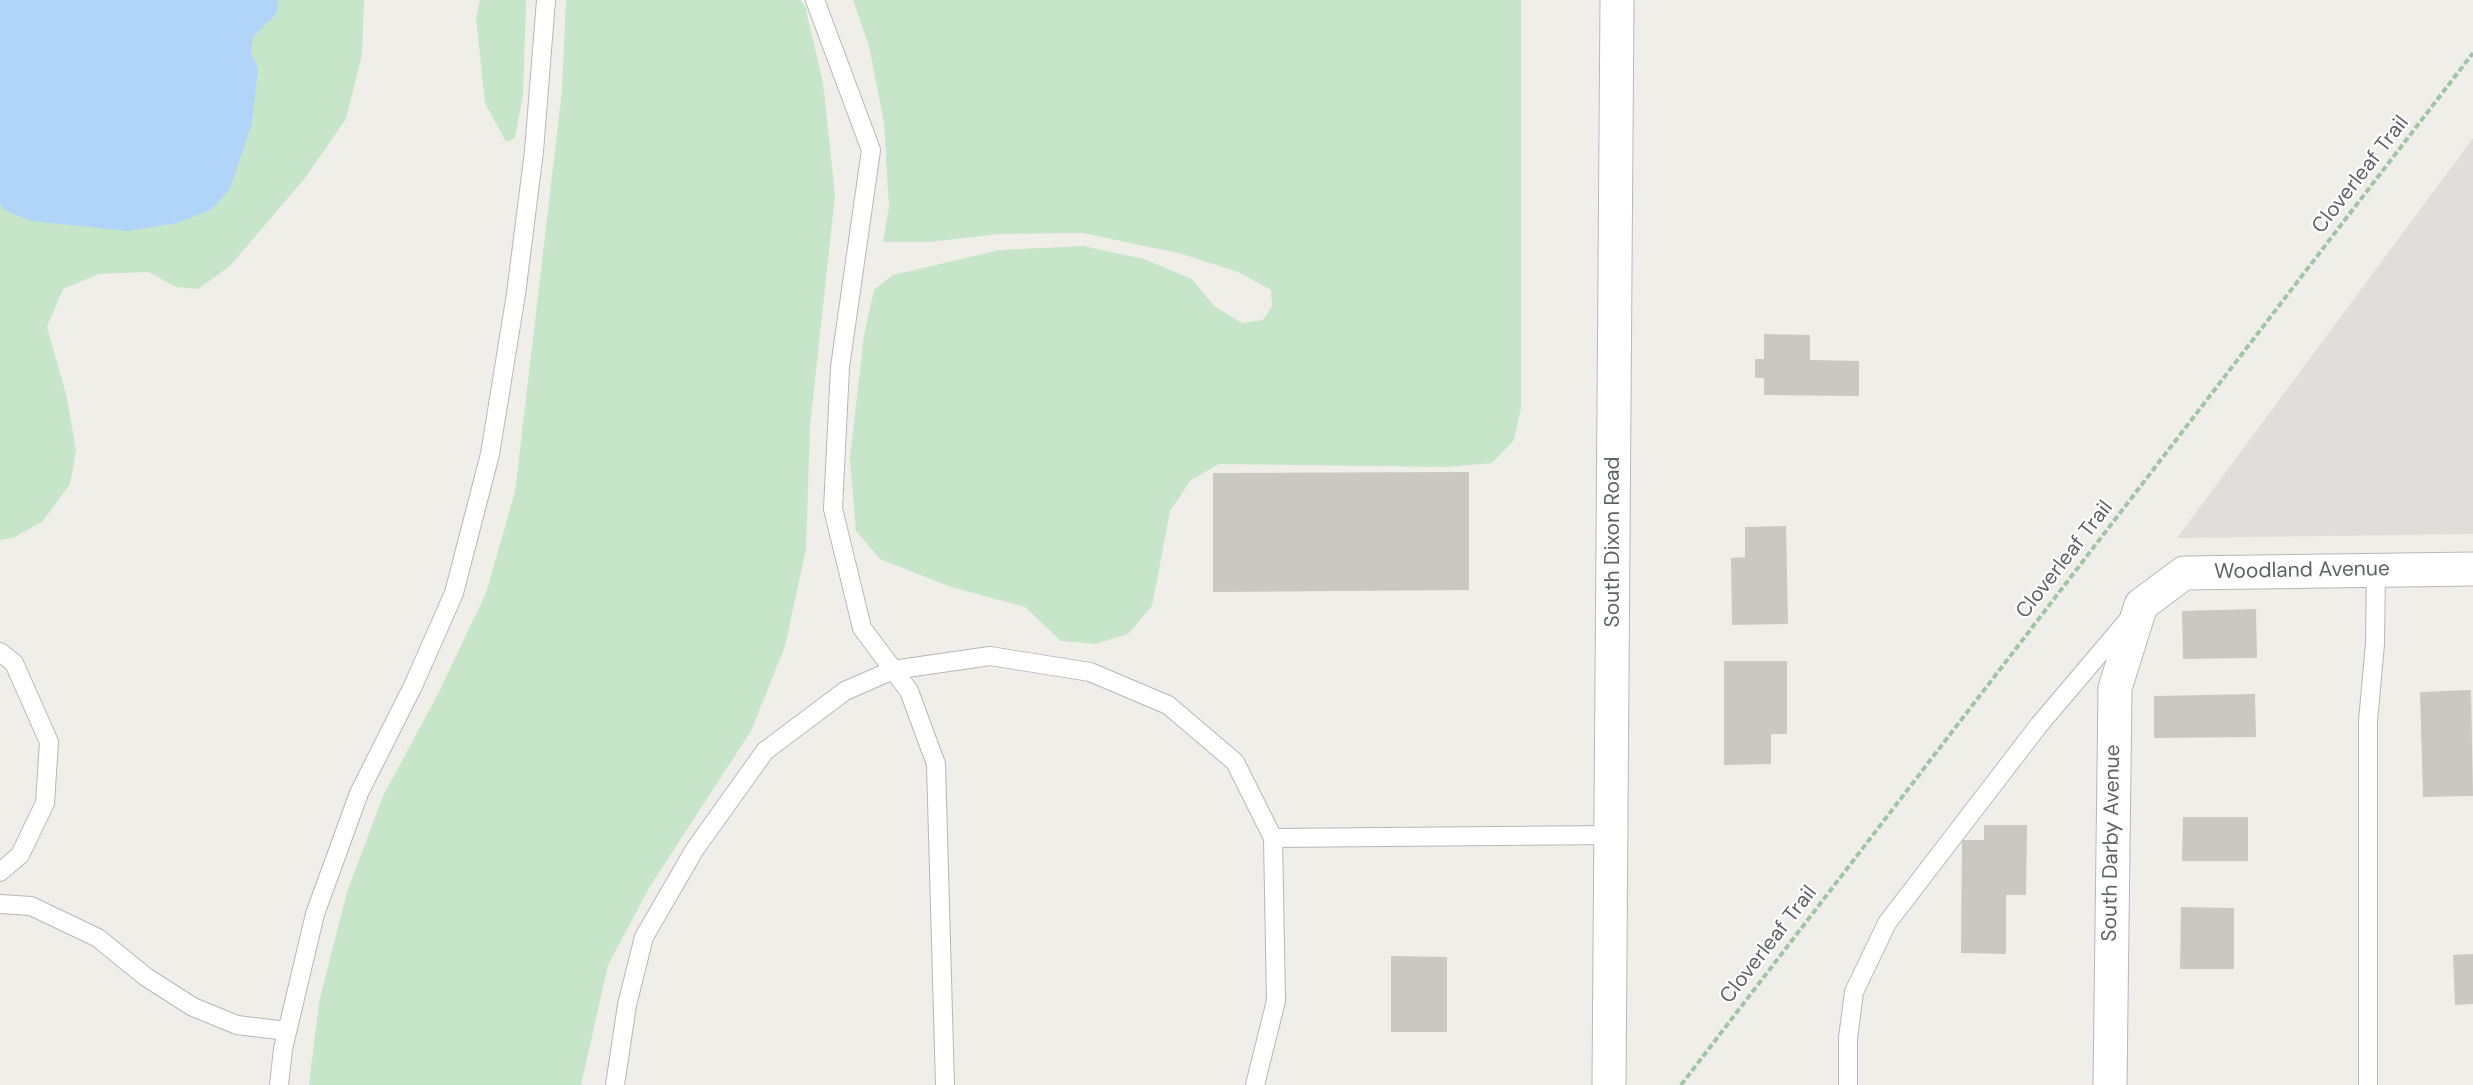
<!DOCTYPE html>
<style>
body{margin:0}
canvas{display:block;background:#f0eee8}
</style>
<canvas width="2473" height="1085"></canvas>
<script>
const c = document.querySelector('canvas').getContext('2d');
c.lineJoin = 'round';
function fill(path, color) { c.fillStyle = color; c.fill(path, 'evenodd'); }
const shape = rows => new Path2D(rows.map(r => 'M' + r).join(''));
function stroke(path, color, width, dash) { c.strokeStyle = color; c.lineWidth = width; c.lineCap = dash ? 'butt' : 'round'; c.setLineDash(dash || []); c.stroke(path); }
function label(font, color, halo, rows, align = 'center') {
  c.font = font + ' "DM Sans",sans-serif'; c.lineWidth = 4.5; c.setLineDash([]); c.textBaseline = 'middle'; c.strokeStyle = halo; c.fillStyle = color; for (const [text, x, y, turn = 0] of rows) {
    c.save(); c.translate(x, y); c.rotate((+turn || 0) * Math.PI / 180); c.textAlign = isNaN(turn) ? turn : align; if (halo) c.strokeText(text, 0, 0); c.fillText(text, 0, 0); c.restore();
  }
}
const industrial = shape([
 [2473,138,2473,534,2177,538]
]);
const green = shape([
 [0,0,364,0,362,55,346,119,305,178,230,266,198,289,176,287,148,272,99,274,63,289,47,327,67,398,76,451,70,484,43,521,15,537,0,540],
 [480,0,526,0,523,95,515,138,506,142,485,103,476,18],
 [566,0,800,0,805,6,823,83,835,195,810,426,806,549,785,646,751,731,649,888,608,965,581,1085,309,1085,319,1002,347,892,383,796,439,692,486,593,515,492,562,91],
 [853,0,1521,0,1521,408,1514,440,1492,463,1446,467,1219,464,1191,480,1170,511,1152,606,1128,634,1095,644,1061,641,1025,607,951,587,880,559,856,531,850,458,864,335,874,290,893,275,1000,250,1083,246,1144,259,1192,279,1214,306,1242,323,1263,320,1272,306,1271,290,1238,272,1182,254,1083,233,1000,234,929,242,883,242,889,207,884,123,869,46]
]);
const water = shape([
 [0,0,279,0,276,14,253,37,251,52,258,69,252,123,230,189,211,210,177,223,128,231,31,221,4,210,0,203]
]);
const building = shape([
 [1764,334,1810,335,1810,360,1859,361,1859,396,1764,395,1764,378,1755,378,1755,359,1764,359],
 [1469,472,1469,590,1213,592,1213,473],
 [1786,526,1788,624,1732,625,1731,558,1745,557,1745,527],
 [2256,609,2257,658,2183,659,2182,611],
 [1724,661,1787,661,1787,734,1771,734,1771,764,1724,765],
 [2471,690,2473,796,2423,797,2420,692],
 [2255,694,2256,737,2154,738,2154,696],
 [2183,817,2248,817,2248,861,2182,861],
 [1984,825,2027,825,2026,895,2006,895,2006,954,1961,953,1962,840,1984,840],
 [2181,907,2234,908,2234,969,2180,969],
 [2473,954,2473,1004,2455,1005,2453,955],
 [1391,956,1447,957,1447,1032,1391,1032]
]);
const path = shape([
 [1681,1085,2473,53]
]);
const lane = shape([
 [815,0,871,150,840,367,833,509,862,628,909,691,936,764,945,1085],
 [0,652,14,663,49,742,45,803,20,855,0,872],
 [1273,838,1611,835],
 [0,904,31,906,98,938,146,977,193,1007,237,1025,287,1031],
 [279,1085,283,1049,315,914,359,793,413,686,454,593,490,454,516,294,534,151,546,0],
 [615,1085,627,1005,644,937,695,849,765,751,845,691,893,670,990,656,1090,672,1168,705,1235,762,1273,838,1276,1001,1255,1085],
 [1848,1085,1848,1038,1854,992,1887,923,2039,725,2128,620],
 [2368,1085,2368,721,2375,644,2376,570]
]);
const street = shape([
 [2110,1085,2115,688,2141,605,2184,573,2473,569]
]);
const secondary = shape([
 [1609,1085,1617,0]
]);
const streetNames = [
 ["Cloverleaf Trail",2361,175,-52],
 ["South Dixon Road",1613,542,-90],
 ["Cloverleaf Trail",2065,560,-52],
 ["Woodland Avenue",2302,571,-1],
 ["South Darby Avenue",2112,843,-89],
 ["Cloverleaf Trail",1769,945,-52]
];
fill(industrial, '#dfdeda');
fill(green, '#c7e5c9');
fill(water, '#b0d5f8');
fill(building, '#c9c8c2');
stroke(lane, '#b5b7bb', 20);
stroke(street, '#b5b7bb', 35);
stroke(secondary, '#b6b9be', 35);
stroke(path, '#9fc3ab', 4, [6, 3]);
stroke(lane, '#fff', 18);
stroke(street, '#fff', 33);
stroke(secondary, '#fff', 33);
label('21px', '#5f6267', '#fff', streetNames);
</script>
